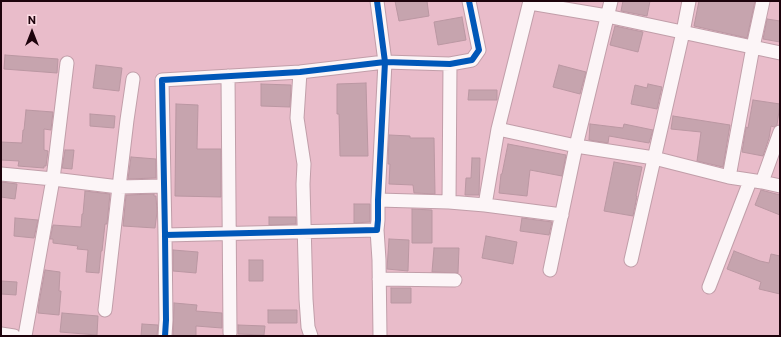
<!DOCTYPE html>
<style>
body{margin:0}
#map{position:relative;width:781px;height:337px;overflow:hidden;background:#e9bcca;font-family:Commissioner,sans-serif}
canvas{display:block}
.frame{position:absolute;inset:0;border:2px solid #1d030c;pointer-events:none}
.north{position:absolute;left:12px;top:12px;width:40px;height:40px;-webkit-text-stroke:3px #fddbe4;paint-order:stroke;rotate:0deg;font-size:11px;font-weight:700;line-height:16px;text-align:center;color:#1d030c}
.north::after{content:'';display:block;margin:auto;width:14px;height:18px;background:#1d030c;clip-path:polygon(50% 0,100% 100%,50% 72%,0 100%)}
</style>
<div id="map">
<canvas width="781" height="337"></canvas>
<div class="frame"></div>
<div class="north">N</div>
</div>
<script>
const c = document.querySelector('canvas').getContext('2d');
c.lineJoin = 'round';
function fill(path, color) { c.fillStyle = color; c.fill(path, 'evenodd'); }
const shape = rows => new Path2D(rows.map(r => 'M' + r).join(''));
function stroke(path, color, width, dash) { c.strokeStyle = color; c.lineWidth = width; c.lineCap = dash ? 'butt' : 'round'; c.setLineDash(dash || []); c.stroke(path); }
const building = shape([
 [395,1,427,1,429,16,399,21,395,1],
 [623,1,650,1,647,16,621,11,623,1],
 [699,1,755,1,747,38,694,26,699,1],
 [462,17,466,40,438,45,434,22,462,17],
 [767,19,780,21,780,42,763,39,767,19],
 [615,26,643,32,638,52,610,45,615,26],
 [5,55,58,59,57,73,4,69,5,55],
 [96,65,122,68,119,91,93,88,96,65],
 [559,65,586,72,580,94,553,87,559,65],
 [366,83,368,156,340,156,339,114,337,114,337,84,366,83],
 [261,84,291,85,290,107,261,106,261,84],
 [648,84,662,87,657,109,631,104,635,85,647,88,648,84],
 [469,90,497,90,497,100,468,100,469,90],
 [753,100,780,104,777,125,774,127,771,126,769,138,763,156,742,152,746,127,748,128,753,100],
 [176,104,198,105,197,149,221,149,221,197,175,196,176,104],
 [26,110,53,112,51,130,44,129,44,150,48,151,46,166,44,166,44,168,18,166,19,161,1,160,1,142,22,143,23,130,24,130,26,110],
 [90,114,115,116,114,128,90,126,90,114],
 [673,116,730,125,723,167,697,161,701,132,671,129,673,116],
 [590,124,623,128,624,124,653,130,649,143,609,136,608,143,589,140,590,124],
 [389,135,410,136,410,138,434,138,435,194,414,193,413,185,389,184,390,164,388,164,389,135],
 [508,144,566,155,562,176,530,170,527,196,499,193,501,174,502,174,508,144],
 [65,150,74,150,72,169,62,168,65,150],
 [131,157,156,159,156,178,128,179,131,157],
 [472,158,480,158,479,195,465,195,466,178,471,178,472,158],
 [614,162,642,167,636,196,637,196,633,216,604,211,614,162],
 [1,182,17,184,15,199,1,197,1,182],
 [761,190,780,195,780,215,755,205,761,190],
 [85,191,110,194,107,224,105,224,102,251,101,251,99,273,86,272,88,250,77,249,78,246,53,243,53,239,50,239,53,225,81,227,82,214,83,214,85,191],
 [154,194,154,196,156,196,157,212,155,228,123,226,126,195,154,194],
 [354,204,370,204,370,222,354,223,354,204],
 [412,209,432,210,432,243,412,243,412,209],
 [269,217,296,217,296,224,269,225,269,217],
 [15,218,38,220,34,238,14,236,15,218],
 [522,218,552,222,549,235,520,231,522,218],
 [486,236,517,242,513,264,482,258,486,236],
 [389,239,409,240,408,271,387,269,389,239],
 [434,248,459,248,458,273,432,272,434,248],
 [173,250,198,252,196,273,173,271,173,250],
 [734,251,760,261,769,263,771,254,780,256,780,294,759,289,761,282,727,269,734,251],
 [249,260,263,260,263,281,249,281,249,260],
 [45,270,60,272,59,291,61,291,59,315,38,313,39,303,45,270],
 [1,281,17,282,16,295,1,294,1,281],
 [391,288,411,288,411,303,391,303,391,288],
 [174,303,197,305,196,311,222,313,222,328,196,326,196,336,173,336,174,303],
 [268,310,297,310,297,323,268,323,268,310],
 [62,313,98,316,97,335,60,332,62,313],
 [142,324,158,325,157,336,141,336,142,324],
 [238,325,265,326,264,335,238,334,238,325]
]);
const street = shape([
 [530,3,607,16,780,53],
 [300,72,297,118,304,164,303,184,306,299,308,327,311,336],
 [228,76,230,333],
 [133,79,127,120,119,187,164,186],
 [498,129,576,146,654,158,729,177,762,182,780,186],
 [1,174,53,179,119,187,105,310],
 [729,177,753,47,763,1],
 [762,182,780,132],
 [378,200,449,202,485,205,562,215],
 [449,202,450,64],
 [485,205,498,129,530,1],
 [377,230,379,260,380,336],
 [165,235,377,230,378,220,378,200,385,62,377,1],
 [631,260,683,32,689,1],
 [550,270,576,146,611,1],
 [379,279,455,280],
 [709,287,750,181],
 [1,334,14,336],
 [25,336,53,179,67,63],
 [165,336,166,320,165,235,162,80,300,72,385,62,450,64,472,60,479,50,469,1]
]);
const cycleway = shape([
 [165,235,377,230,378,220,378,200,385,62,377,1],
 [165,336,166,320,165,235,162,80,300,72,385,62,450,64,472,60,479,50,469,1]
]);
fill(building, '#c6a4ae');
stroke(building, '#ba97a2', 1);
stroke(street, '#c19ea9', 15);
stroke(street, '#fcf5f7', 13);
stroke(cycleway, '#0057b8', 6);
</script>
